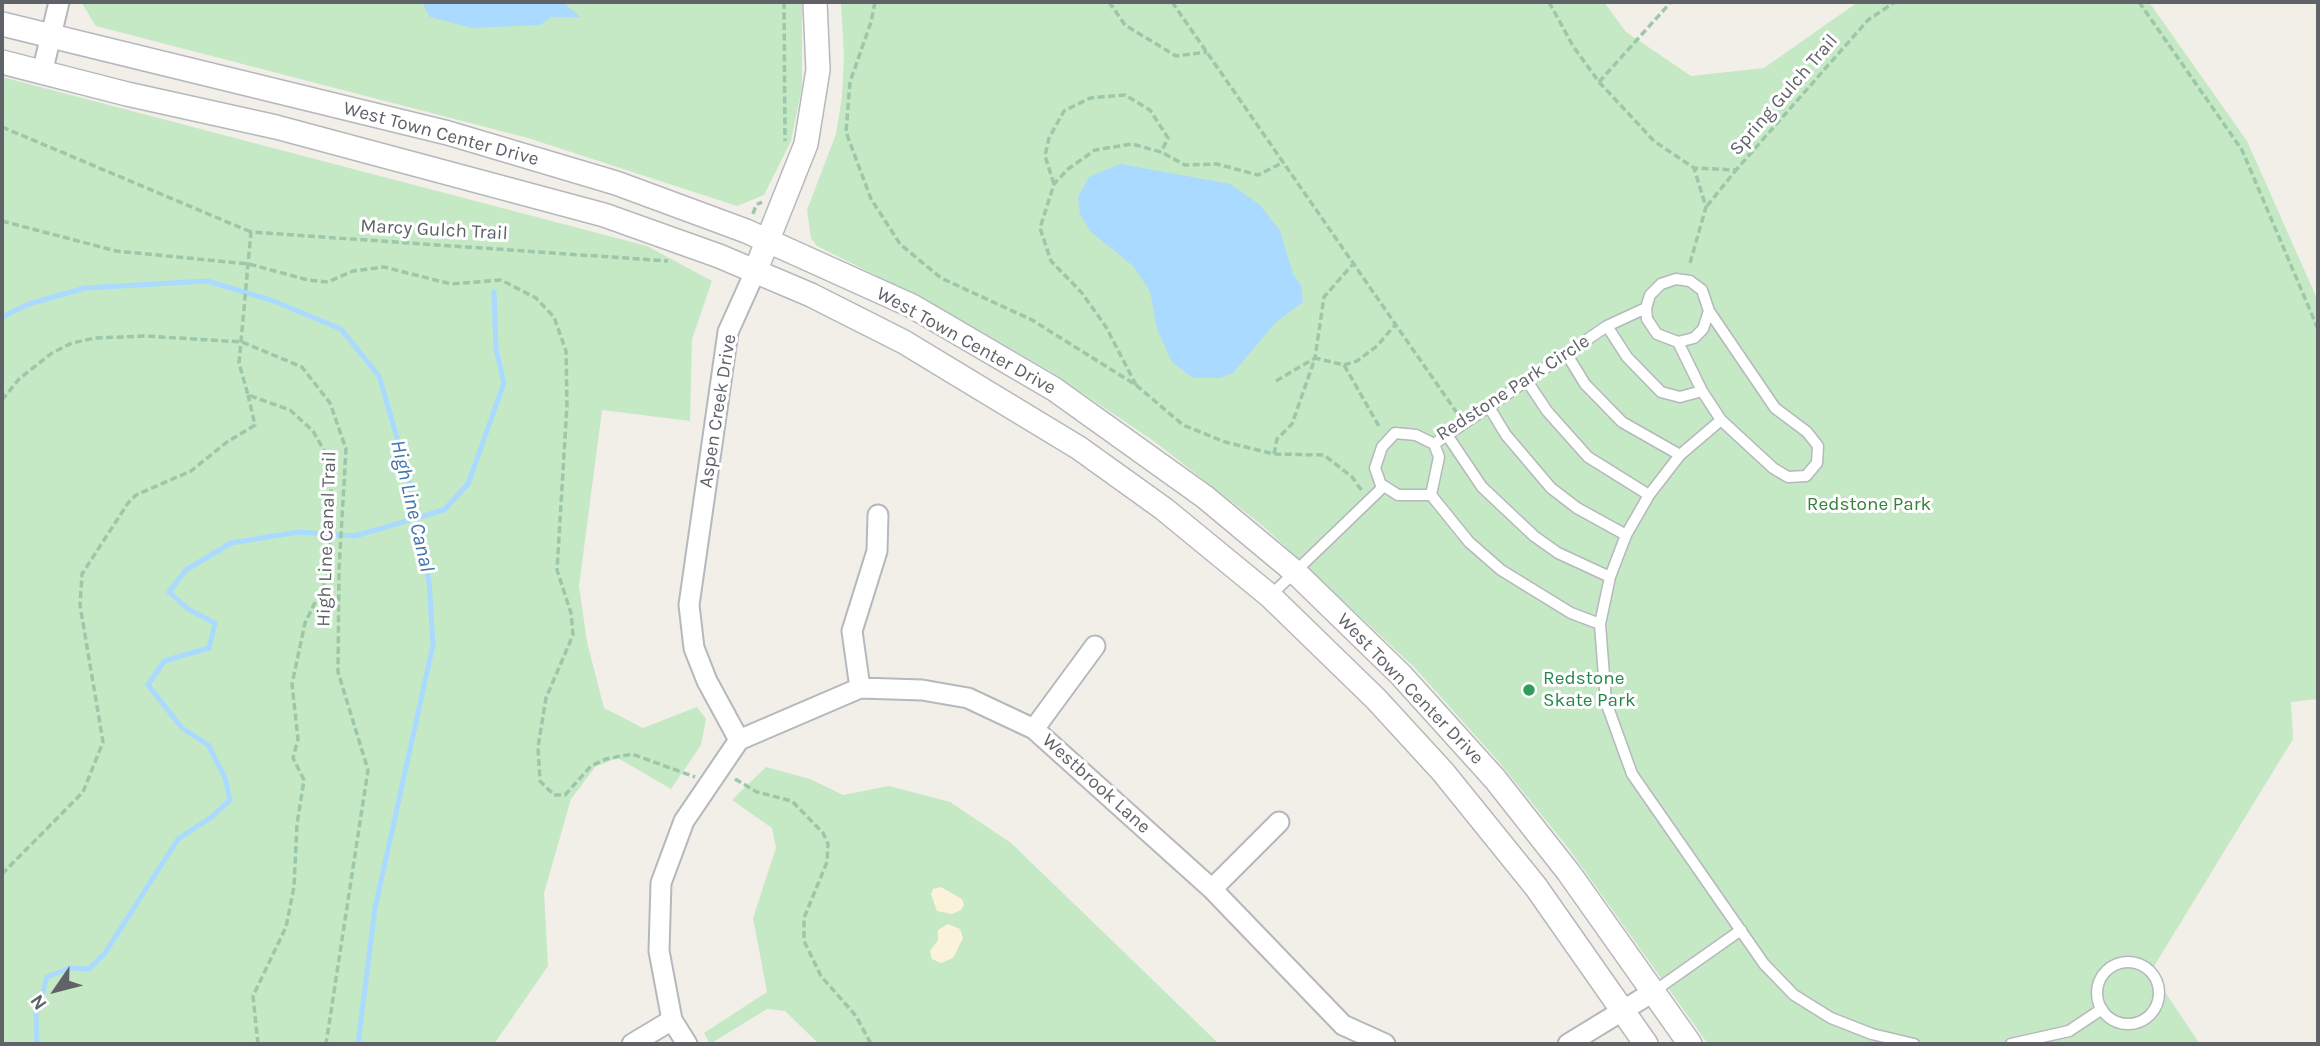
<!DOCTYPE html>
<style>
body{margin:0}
#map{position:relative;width:2320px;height:1046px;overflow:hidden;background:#f1efe8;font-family:Karla,sans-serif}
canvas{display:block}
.frame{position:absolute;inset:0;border:4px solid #5f6368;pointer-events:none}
.north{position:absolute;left:21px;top:955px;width:70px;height:70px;-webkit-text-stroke:5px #fff;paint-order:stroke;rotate:235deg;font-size:19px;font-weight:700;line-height:28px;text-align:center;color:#5f6368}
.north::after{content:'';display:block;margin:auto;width:24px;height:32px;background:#5f6368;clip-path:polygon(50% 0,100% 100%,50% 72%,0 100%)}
</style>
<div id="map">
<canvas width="2320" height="1046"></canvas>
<div class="frame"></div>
<div class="north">N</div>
</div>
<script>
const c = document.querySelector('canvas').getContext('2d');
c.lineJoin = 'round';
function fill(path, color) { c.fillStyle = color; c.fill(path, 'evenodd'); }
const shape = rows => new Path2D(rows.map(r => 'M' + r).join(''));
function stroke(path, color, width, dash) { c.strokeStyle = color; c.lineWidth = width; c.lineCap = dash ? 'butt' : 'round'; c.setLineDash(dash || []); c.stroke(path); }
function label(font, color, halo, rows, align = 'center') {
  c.font = font + ' Karla,sans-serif'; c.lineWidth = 6; c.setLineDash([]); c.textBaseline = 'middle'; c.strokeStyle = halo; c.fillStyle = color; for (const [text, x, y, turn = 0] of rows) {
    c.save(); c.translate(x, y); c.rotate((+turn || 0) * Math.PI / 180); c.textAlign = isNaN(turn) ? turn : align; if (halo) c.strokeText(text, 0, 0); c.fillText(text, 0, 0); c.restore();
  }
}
const green = shape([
 [81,2,802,2,802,87,791,141,764,195,737,206,528,138,96,26],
 [841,2,1604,2,1626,32,1691,76,1764,68,1858,2,2149,2,2247,141,2318,301,2318,699,2291,702,2293,739,2151,971,2200,1044,1708,1044,1569,849,1499,762,1414,667,1263,526,1155,442,1050,371,937,306,817,246,811,238,807,210,836,134,842,97,844,56],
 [2,77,647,246,712,281,692,339,690,421,602,410,579,586,587,642,604,708,643,728,697,707,706,719,701,745,671,789,618,758,596,766,571,799,544,893,548,966,494,1044,2,1044],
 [766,767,810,779,843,795,889,786,950,802,1011,843,1219,1044,819,1044,785,1011,767,1009,710,1044,704,1033,767,992,753,918,776,848,772,828,732,800]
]);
const sand = shape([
 [941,887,962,899,964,905,961,910,952,914,937,911,931,894,933,889],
 [948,924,960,929,963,938,953,958,941,963,932,959,930,951,938,940,938,930]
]);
const water = shape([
 [422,2,563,2,580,17,551,17,540,25,472,28,430,17],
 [1120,164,1230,184,1260,205,1280,231,1293,274,1301,285,1303,302,1275,323,1233,373,1220,378,1193,378,1172,362,1157,329,1150,291,1133,266,1090,231,1080,214,1078,197,1089,177]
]);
const stream = shape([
 [2,317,29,304,85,288,207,281,271,300,341,329,379,376,407,472,429,581,433,645,375,908,358,1044],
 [37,1044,36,1015,47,977,70,968,89,969,105,953,178,839,213,816,230,800,225,777,208,745,182,728,148,685,164,661,209,648,215,623,188,609,169,592,186,570,231,543,298,532,355,536,444,510,468,484,504,383,496,349,494,292]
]);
const path = shape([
 [784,2,785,141],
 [875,2,871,22,850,82,846,132,871,199,900,244,941,278,1032,320,1136,385,1183,425,1225,442,1274,454,1324,455,1352,477,1362,491],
 [1109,2,1125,25,1176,56,1207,52],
 [1172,2,1457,413],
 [1549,2,1573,46,1599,82,1654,141,1694,168,1736,170,1868,20,1895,2],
 [2139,2,2242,150,2318,329],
 [1599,82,1671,2],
 [2,127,251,232],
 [1054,184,1045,156,1049,138,1064,111,1090,98,1125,95,1150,110,1168,138,1161,152],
 [1707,206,1736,170],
 [753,214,756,205,762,202],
 [2,221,116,251,249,264,308,280,328,282,353,271,384,267,451,284,501,280,536,298,554,317,566,351,567,405,557,570,571,613,573,635,546,698,538,747,540,781,554,795,565,795,591,766,606,759,632,754,695,777],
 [1690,263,1706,207,1694,168],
 [1344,365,1357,361,1377,346,1395,325],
 [1276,381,1315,358,1324,297,1352,265],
 [1136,385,1106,327,1082,293,1051,261,1040,228,1054,184,1068,169,1095,150,1132,144,1161,152,1185,165,1217,164,1258,175,1284,162],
 [2,400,19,379,52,353,72,343,95,338,146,336,242,342,302,367,330,403,346,449,339,569,338,672,368,770,326,1044],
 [1274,454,1277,439,1292,424,1315,358,1344,365,1380,428],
 [735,779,757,792,792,801,823,833,828,844,827,862,804,918,804,941,821,976,856,1016,871,1044],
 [2,874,83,792,103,742,80,605,82,574,128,503,136,495,191,471,227,442,255,425,248,395],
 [258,1044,253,996,286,927,294,887,297,824,304,780,293,758,298,739,292,684,305,623,327,578,332,518,330,461,313,431,290,410,248,395,239,363,251,232,668,261]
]);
const service = shape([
 [1709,311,1775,408,1807,432,1818,446,1817,463,1806,476,1788,477,1773,468,1721,420,1680,455,1649,495,1626,535,1610,577,1600,624,1606,702,1632,774,1764,964,1794,995,1831,1018,1872,1034,1914,1044],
 [1607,326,1627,357,1661,392,1680,397,1702,391],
 [1678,342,1702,391,1721,420],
 [1566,353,1585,384,1622,422,1680,455],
 [1527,381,1547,411,1588,457,1649,495],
 [1489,407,1506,435,1551,488,1577,508,1626,535],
 [1447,435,1482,487,1534,536,1558,553,1610,577],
 [1382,488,1375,468,1382,447,1395,433,1416,435,1434,444,1607,326,1646,308,1650,295,1661,284,1676,279,1690,281,1702,290,1709,311,1703,329,1694,338,1678,342,1657,334,1647,319,1646,308],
 [1431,495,1439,457,1434,444],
 [1270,596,1384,486,1398,495,1431,495,1469,542,1501,570,1571,613,1600,624],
 '2097 993a31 31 0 1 1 62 0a31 31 0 1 1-62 0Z',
 [1653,992,1741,930],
 [2011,1044,2069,1031,2102,1009]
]);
const minor = shape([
 [42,73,59,2],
 [860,688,852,631,877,551,878,515],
 [1034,729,1095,646],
 [739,740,707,681,694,648,689,605,728,332,755,272],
 [1212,889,1279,822],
 [632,1044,672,1020],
 [687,1044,672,1020,659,951,661,883,684,821,739,740,860,688,922,690,968,698,1034,729,1212,889,1343,1025,1385,1044],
 [1568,1044,1653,992]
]);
const tertiary = shape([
 [2,24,448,133,616,183,746,231,912,306,1054,389,1205,497,1295,572,1401,675,1495,779,1569,873,1690,1044],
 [2,62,127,94,276,127,604,215,719,256,811,295,904,342,1079,448,1164,509,1270,596,1376,699,1443,772,1536,887,1646,1044],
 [755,272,806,144,818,70,815,2]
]);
const markers = [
 [1529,690,7,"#2e9e5b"]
];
const streetNames = [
 ["Spring Gulch Trail",1784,95,-49],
 ["West Town Center Drive",441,134,15],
 ["Marcy Gulch Trail",434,230,3],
 ["West Town Center Drive",966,341,29],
 ["Redstone Park Circle",1513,388,-33],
 ["Aspen Creek Drive",718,411,-81],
 ["High Line Canal Trail",327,539,-88],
 ["West Town Center Drive",1410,689,46],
 ["Westbrook Lane",1096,784,42]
];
const parkNames = [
 ["Redstone Park",1869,505]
];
const leisureNames = [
 ["Redstone",1543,679],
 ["Skate Park",1543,701]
];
const waterNames = [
 ["High Line Canal",412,506,77]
];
fill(green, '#c5e8c5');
fill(sand, '#fbf3d9');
fill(water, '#aadaff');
stroke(stream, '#aadaff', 5);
stroke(service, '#b5b8bc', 13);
stroke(minor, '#b5b8bc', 23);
stroke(tertiary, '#b5b8bc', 26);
stroke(path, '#9cc7a9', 3.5, [7, 3.5]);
stroke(service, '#fff', 10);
stroke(minor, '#fff', 19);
stroke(tertiary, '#fff', 23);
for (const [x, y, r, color] of markers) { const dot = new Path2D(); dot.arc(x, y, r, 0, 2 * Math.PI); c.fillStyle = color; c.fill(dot); stroke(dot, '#fff', 2.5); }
label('19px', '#5f6368', '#fff', streetNames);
label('19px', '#348238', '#fff', parkNames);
label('19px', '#27864d', '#fff', leisureNames, 'left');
label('italic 21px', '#4174aa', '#fff', waterNames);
</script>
